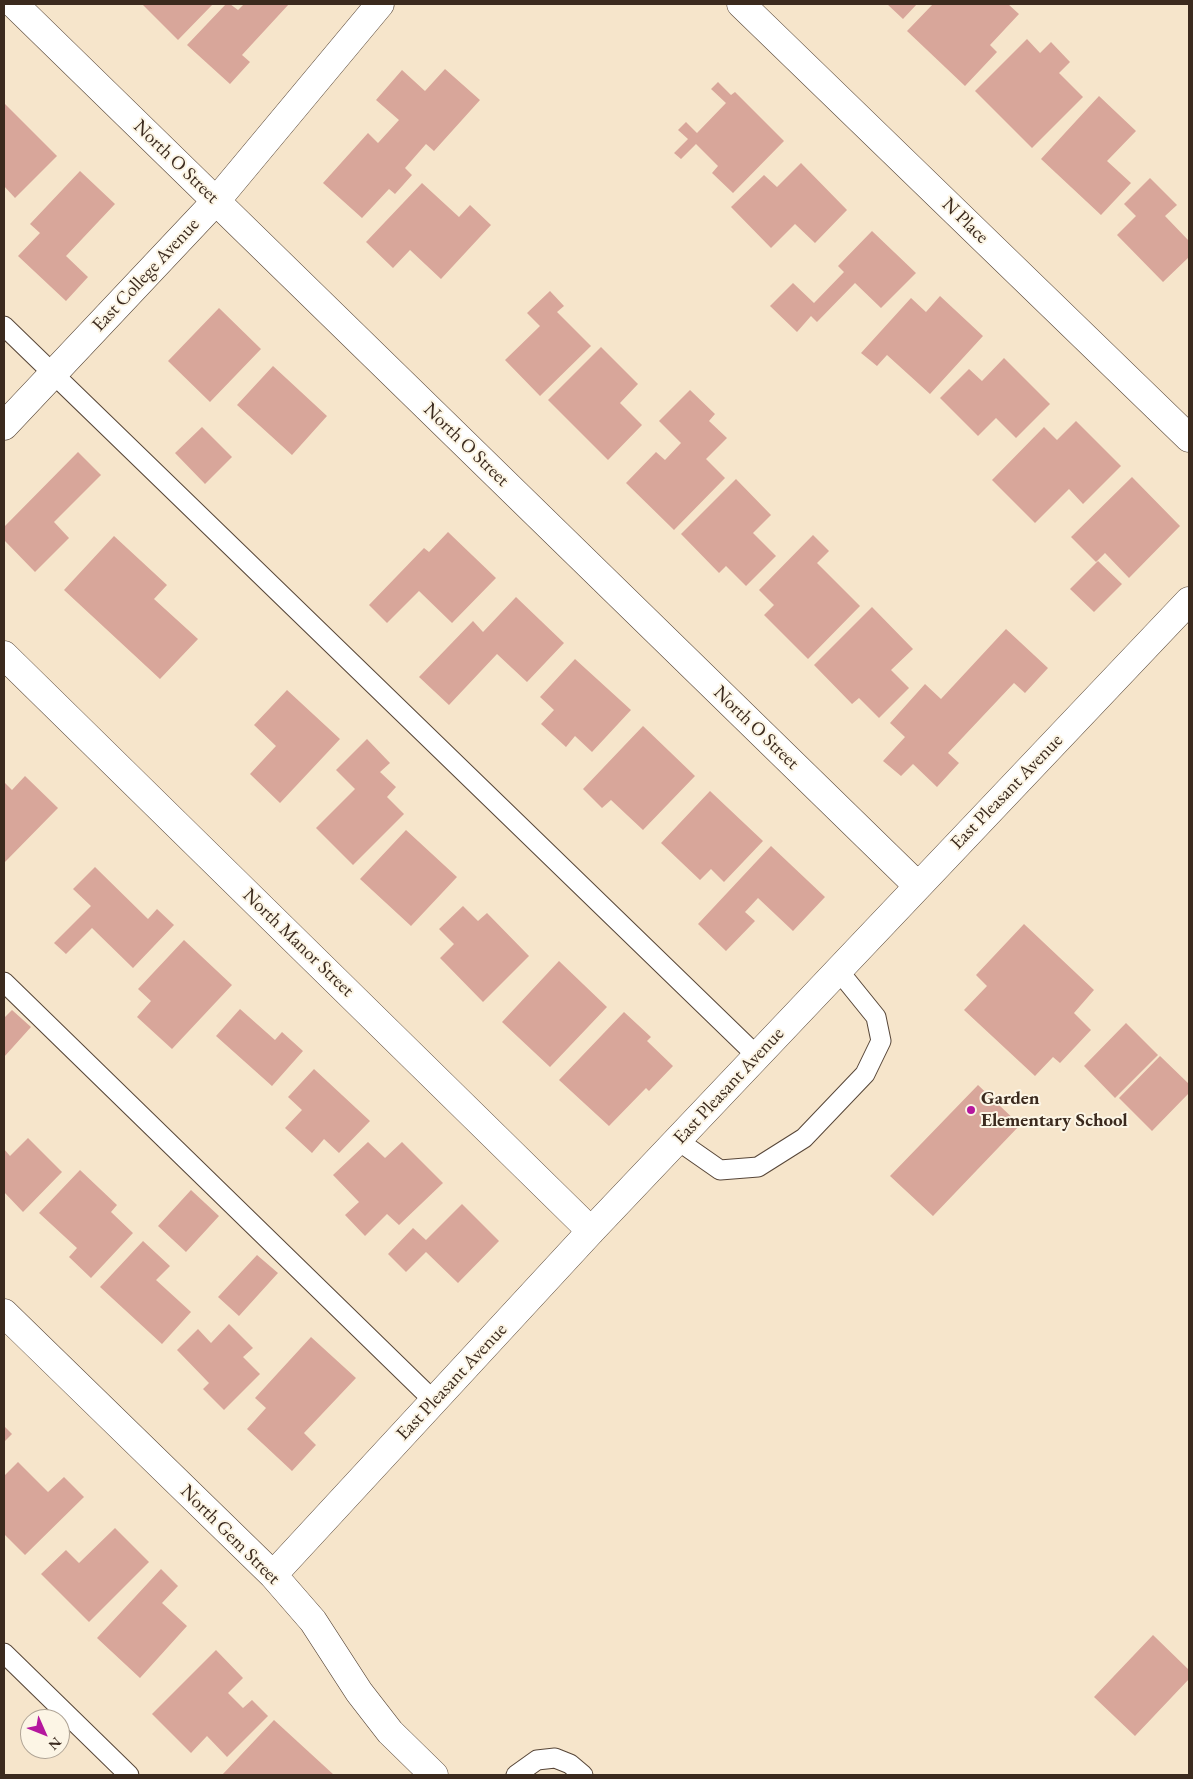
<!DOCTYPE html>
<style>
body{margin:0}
#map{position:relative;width:1193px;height:1779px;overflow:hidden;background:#f6e5cb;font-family:"EB Garamond",serif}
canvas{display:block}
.frame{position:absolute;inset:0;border:5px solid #3b2a1e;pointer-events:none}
.north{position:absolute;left:20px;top:1709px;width:50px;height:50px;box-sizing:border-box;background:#fcf5e5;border:1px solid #afa495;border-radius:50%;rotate:134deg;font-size:14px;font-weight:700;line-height:20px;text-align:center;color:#3b2a1e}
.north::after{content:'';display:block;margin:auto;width:18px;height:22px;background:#b5179e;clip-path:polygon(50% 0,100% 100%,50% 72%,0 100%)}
</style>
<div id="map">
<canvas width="1193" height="1779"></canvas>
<div class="frame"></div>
<div class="north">N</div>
</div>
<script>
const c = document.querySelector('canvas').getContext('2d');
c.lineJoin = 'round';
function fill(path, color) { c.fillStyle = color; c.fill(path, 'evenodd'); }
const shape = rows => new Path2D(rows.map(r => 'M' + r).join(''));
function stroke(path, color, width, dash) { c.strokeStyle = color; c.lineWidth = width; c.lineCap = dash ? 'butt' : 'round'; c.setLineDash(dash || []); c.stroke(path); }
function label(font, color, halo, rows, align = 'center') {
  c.font = font + ' "EB Garamond",serif'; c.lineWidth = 4; c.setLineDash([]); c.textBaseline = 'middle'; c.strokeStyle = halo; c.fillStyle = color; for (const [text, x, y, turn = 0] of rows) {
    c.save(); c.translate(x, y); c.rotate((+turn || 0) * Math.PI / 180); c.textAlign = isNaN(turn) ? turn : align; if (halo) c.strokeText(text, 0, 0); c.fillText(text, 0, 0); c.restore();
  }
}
const building = shape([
 [142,4,213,4,178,40],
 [226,4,230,4,238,10,244,4,289,4,242,55,250,62,230,84,187,45],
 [887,4,917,4,903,19],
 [933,4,1008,4,1019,14,990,45,997,52,965,86,907,31],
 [1027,39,1040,53,1051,42,1070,62,1059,73,1083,97,1032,148,975,91],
 [445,69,480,100,434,151,426,144,405,168,412,175,395,194,389,189,362,218,323,183,368,133,378,143,399,120,376,100,402,70,425,91],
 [718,82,731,95,735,92,784,141,733,193,712,173,718,166,696,144,681,159,674,153,688,139,678,130,686,122,697,133,726,103,711,89],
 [1099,96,1136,131,1107,161,1131,183,1101,215,1041,159],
 [4,103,57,156,15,198,4,186],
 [801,163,847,210,815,243,795,224,771,248,731,207,764,175,777,187],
 [80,171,115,204,66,256,88,277,66,301,18,256,40,233,30,224],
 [1150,178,1177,205,1165,216,1189,241,1189,257,1163,282,1117,235,1136,216,1124,204],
 [422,183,459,217,470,205,491,225,441,279,410,250,393,268,366,242],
 [872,231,916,273,881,308,855,283,817,322,811,316,797,332,770,306,793,283,814,303,844,272,838,266],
 [550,291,564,306,557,312,591,346,540,396,505,360,540,326,527,313],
 [940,296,983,336,930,394,887,355,877,366,861,353,911,298,926,312],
 [219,308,261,349,210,402,168,361],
 [601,347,638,384,620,403,642,425,608,460,548,400],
 [1004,358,1050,404,1016,438,996,418,978,436,940,398,969,369,982,381],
 [273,366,327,416,292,455,237,405],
 [690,390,715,414,709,421,727,438,706,459,725,478,674,530,626,483,656,452,665,460,681,443,659,421],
 [1076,421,1121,466,1083,504,1069,489,1035,523,992,480,1044,427,1057,440],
 [202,427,232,457,205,484,175,453],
 [78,452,101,475,54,522,69,538,35,572,4,540,4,527],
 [1132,477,1180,526,1129,578,1105,553,1096,562,1071,537],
 [736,479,771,515,753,533,776,556,746,586,726,566,719,573,681,534],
 [448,532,496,578,452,623,419,591,387,623,369,605,424,548,429,552],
 [813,535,829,551,817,563,860,606,808,659,764,615,774,605,759,590],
 [114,536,167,585,154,599,198,639,160,679,64,590],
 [1098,561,1122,584,1094,612,1070,589],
 [516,597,564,643,527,682,497,654,449,705,419,677,473,621,483,632],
 [872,607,913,649,891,670,909,688,879,718,859,698,852,704,814,665],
 [1006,629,1048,668,1025,693,1014,683,948,753,959,763,937,787,913,764,901,776,883,761,905,737,890,723,925,684,941,699],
 [575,659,631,710,592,752,575,736,566,747,541,724,554,710,540,697],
 [287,690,340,739,280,803,250,774,276,746,254,725],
 [643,726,695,776,643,830,611,800,602,808,583,789],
 [367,739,390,763,380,772,396,787,387,797,404,814,353,865,316,828,355,789,336,770],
 [25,776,58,808,4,863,4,782,12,790],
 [710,791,763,841,724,882,711,869,700,880,661,843],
 [406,830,457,877,411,926,360,879],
 [771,846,825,897,793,931,758,898,745,912,755,921,726,951,698,924],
 [95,867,148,919,157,909,174,925,133,968,92,928,66,954,54,943,91,906,73,889],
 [463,906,478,921,487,913,529,956,483,1002,440,958,454,944,439,929],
 [1024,924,1094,990,1074,1013,1091,1030,1060,1063,1053,1057,1035,1076,964,1010,987,986,976,975],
 [184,940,232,985,172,1049,137,1017,151,1001,138,989],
 [559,961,607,1007,550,1067,502,1022],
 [240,1009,275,1040,282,1032,303,1051,272,1086,216,1036],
 [12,1010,31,1027,4,1057,4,1018],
 [624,1012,651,1037,647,1041,673,1066,649,1091,646,1088,609,1126,559,1080],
 [1126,1023,1158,1055,1115,1098,1084,1066],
 [1160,1056,1189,1084,1189,1093,1152,1131,1119,1098],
 [314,1069,370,1121,339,1153,324,1139,312,1153,285,1128,302,1110,288,1097],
 [978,1085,1020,1125,933,1216,890,1176],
 [28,1138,62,1172,23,1212,4,1192,4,1149,10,1156],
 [368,1142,385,1158,402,1142,443,1183,399,1225,387,1214,365,1236,345,1215,359,1202,333,1175],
 [80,1170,117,1205,111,1212,133,1233,91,1278,69,1257,77,1248,39,1213],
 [191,1190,219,1216,186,1252,158,1226],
 [462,1204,499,1241,458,1283,426,1252,406,1272,388,1254,413,1228,426,1240],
 [143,1241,170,1266,156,1280,191,1312,162,1344,100,1287],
 [257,1255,278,1273,239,1316,218,1297],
 [229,1324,253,1348,243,1357,260,1374,224,1410,203,1389,209,1383,177,1350,198,1329,211,1343],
 [311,1337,356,1378,304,1433,316,1445,292,1471,247,1429,266,1408,255,1398],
 [4,1426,12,1434,4,1442],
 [18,1462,48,1492,64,1477,84,1497,25,1555,4,1534,4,1476],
 [115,1528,149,1562,89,1622,41,1574,66,1550,79,1563],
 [161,1569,178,1586,162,1603,187,1626,140,1678,97,1638],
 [1153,1635,1189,1670,1189,1679,1135,1736,1094,1697],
 [216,1650,243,1678,228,1693,243,1708,252,1700,268,1716,227,1757,207,1736,191,1753,152,1714],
 [274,1720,334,1775,222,1775]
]);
const service = shape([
 [4,326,757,1056],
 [4,982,434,1401],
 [677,1140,720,1170,758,1167,804,1138,865,1074,881,1041,876,1017,838,970],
 [4,1653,129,1775],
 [516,1775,537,1760,555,1758,570,1764,583,1775]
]);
const minor = shape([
 [14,4,918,886],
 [741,4,1189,438],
 [4,426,216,201,380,4],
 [4,655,591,1231],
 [4,1313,273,1575,313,1621,359,1692,390,1732,434,1775],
 [273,1575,591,1231,1189,601]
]);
const markers = [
 [971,1110,5,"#b5179e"]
];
const streetNames = [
 ["North O Street",176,162,44],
 ["N Place",965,221,44],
 ["East College Avenue",146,275,-47],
 ["North O Street",466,445,44],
 ["North O Street",756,728,44],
 ["East Pleasant Avenue",1007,792,-46],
 ["North Manor Street",298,943,44],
 ["East Pleasant Avenue",729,1086,-47],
 ["East Pleasant Avenue",452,1382,-47],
 ["North Gem Street",230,1535,45]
];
const poiNames = [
 ["Garden",981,1099],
 ["Elementary School",981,1121]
];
fill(building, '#d8a69a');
stroke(service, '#574638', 21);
stroke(minor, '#574638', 29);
stroke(service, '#fff', 19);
stroke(minor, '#fff', 28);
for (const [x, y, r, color] of markers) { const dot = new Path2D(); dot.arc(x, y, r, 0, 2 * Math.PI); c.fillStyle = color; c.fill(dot); stroke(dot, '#fcf5e5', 2); }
label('19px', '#3b2a1e', '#fcf5e5', streetNames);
label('bold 19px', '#3b2a1e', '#fcf5e5', poiNames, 'left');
</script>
